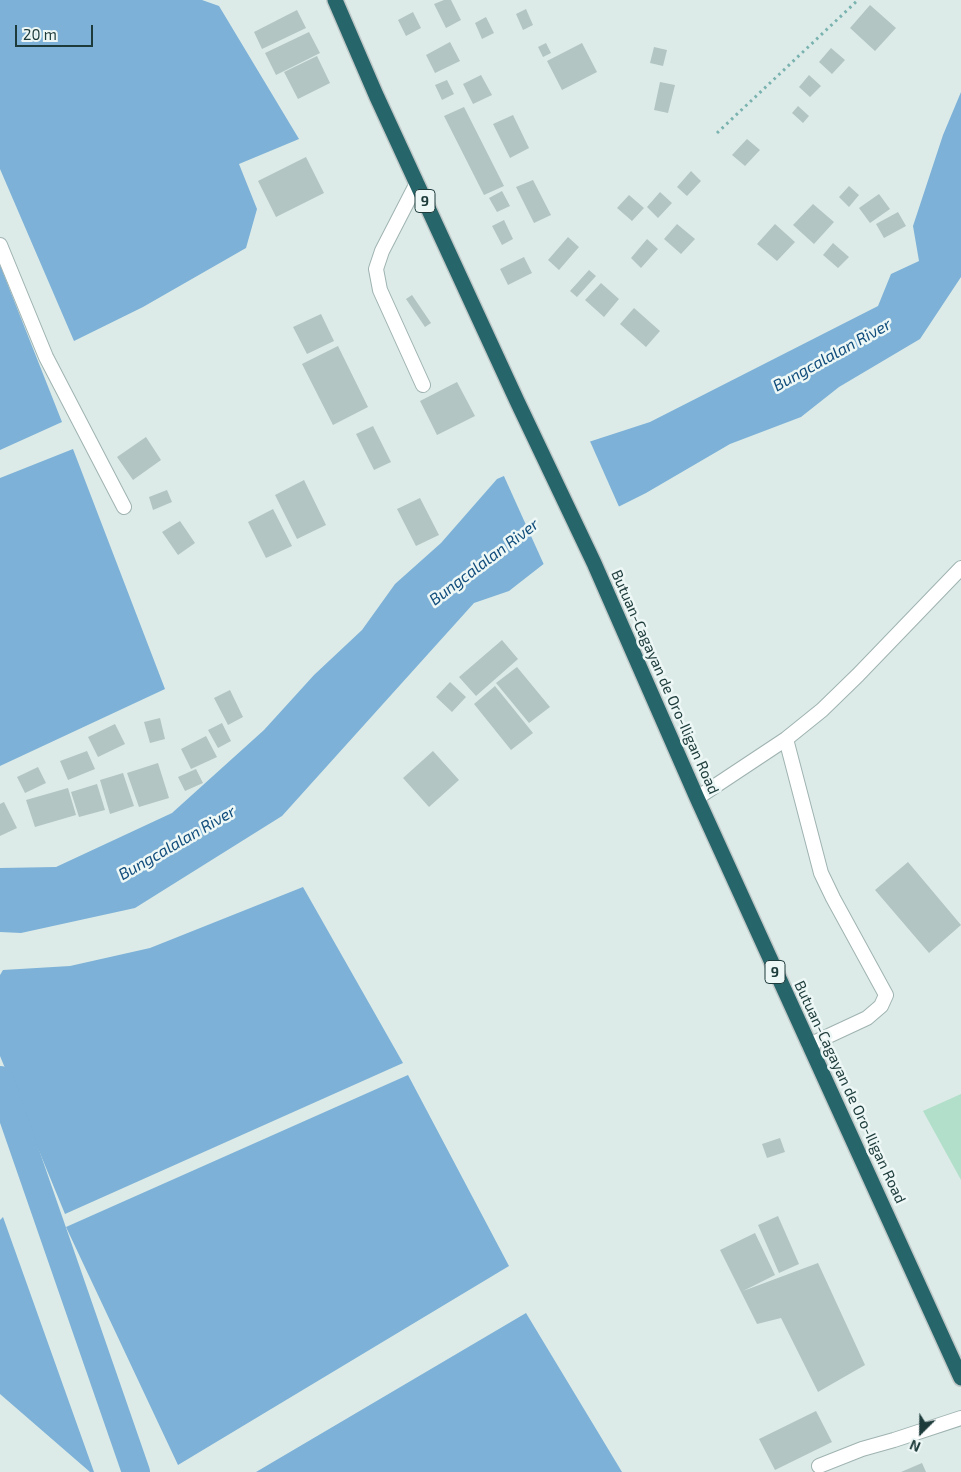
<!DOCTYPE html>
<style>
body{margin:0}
#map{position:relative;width:961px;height:1472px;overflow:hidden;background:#dcebe8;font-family:"Exo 2",sans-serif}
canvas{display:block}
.north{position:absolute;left:896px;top:1407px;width:50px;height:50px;-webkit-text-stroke:4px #edf7f5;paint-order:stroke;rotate:203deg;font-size:14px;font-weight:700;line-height:20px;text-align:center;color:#1d3b3b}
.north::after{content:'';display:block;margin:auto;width:18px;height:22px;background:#1d3b3b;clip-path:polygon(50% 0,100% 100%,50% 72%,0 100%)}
.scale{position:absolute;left:15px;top:25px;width:78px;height:22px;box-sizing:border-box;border:2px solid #1d3b3b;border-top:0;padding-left:6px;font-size:15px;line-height:18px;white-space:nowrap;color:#1d3b3b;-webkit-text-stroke:4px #edf7f5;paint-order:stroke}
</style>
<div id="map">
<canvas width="961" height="1472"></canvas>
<div class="north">N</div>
<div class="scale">20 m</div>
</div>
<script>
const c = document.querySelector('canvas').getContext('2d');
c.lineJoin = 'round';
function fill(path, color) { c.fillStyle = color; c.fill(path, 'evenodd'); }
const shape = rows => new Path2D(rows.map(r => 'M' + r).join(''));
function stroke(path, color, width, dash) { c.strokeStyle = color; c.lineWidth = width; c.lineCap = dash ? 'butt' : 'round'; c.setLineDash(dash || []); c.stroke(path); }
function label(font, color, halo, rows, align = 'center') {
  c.font = font + ' "Exo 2",sans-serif'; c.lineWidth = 5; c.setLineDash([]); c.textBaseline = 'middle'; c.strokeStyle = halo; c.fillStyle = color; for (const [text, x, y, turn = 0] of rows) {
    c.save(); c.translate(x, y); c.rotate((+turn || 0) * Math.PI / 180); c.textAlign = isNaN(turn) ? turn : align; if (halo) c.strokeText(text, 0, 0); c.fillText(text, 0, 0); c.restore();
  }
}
const green = shape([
 [961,1094,961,1180,923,1111]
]);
const water = shape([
 [0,0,202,0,219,6,299,139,239,164,257,209,246,248,143,307,74,341,0,169],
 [961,92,961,277,920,339,839,387,801,417,730,444,646,493,614,509,509,591,474,603,282,816,135,908,21,933,0,932,0,868,56,867,172,813,264,730,314,675,362,630,395,584,441,543,497,479,564,450,650,422,878,306,891,274,919,261,913,226,943,135],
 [0,265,62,422,0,450],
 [73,449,165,689,0,766,0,478],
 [303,887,403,1063,65,1214,0,1056,0,975,3,970,70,966,150,948],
 [408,1075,509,1266,178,1465,66,1227],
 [3,1217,94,1472,90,1472,0,1394,0,1220],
 [526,1313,622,1472,256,1472]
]);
const pier = shape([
 [589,439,620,509,545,567,503,474,563,448]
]);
const canal = shape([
 [0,1080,136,1472]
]);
const building = shape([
 [444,0,451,0,461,20,446,28,434,4],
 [870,5,896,28,875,51,850,28],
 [526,9,533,25,523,30,516,14],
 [297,10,306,28,262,49,254,32],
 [413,12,421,28,406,36,398,20],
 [486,17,494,33,482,39,475,23],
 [309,32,320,53,276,75,265,53],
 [450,42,460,61,435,73,426,55],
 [546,43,551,53,543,57,538,47],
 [582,43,597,72,562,90,547,61],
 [654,47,667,50,663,66,650,63],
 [831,48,845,60,832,74,819,62],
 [317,56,330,83,298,99,284,72],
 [481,75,492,95,473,104,463,84],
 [809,75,821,86,810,97,799,87],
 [447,80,454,94,442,100,435,85],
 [660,82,675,85,668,113,654,110],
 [798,106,809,116,803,123,792,113],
 [464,107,504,186,484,195,444,116],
 [513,115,529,148,510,158,493,124],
 [747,139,760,150,745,166,732,155],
 [306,157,324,193,276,217,258,181],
 [691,171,701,181,687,196,677,187],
 [533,180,551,215,534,223,516,187],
 [849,186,859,195,849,207,839,197],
 [502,191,510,206,497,212,489,198],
 [660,192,672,203,658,218,647,207],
 [879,194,890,209,870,223,859,208],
 [629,195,644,208,632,221,617,208],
 [813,204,834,222,814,244,793,225],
 [898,212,906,226,884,238,876,224],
 [504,220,513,239,502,245,492,226],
 [677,224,695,239,681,254,664,239],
 [775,224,795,242,777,261,757,244],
 [568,237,579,247,559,270,548,260],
 [647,239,658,249,641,268,631,258],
 [833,243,849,257,838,268,823,255],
 [524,257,532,273,508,285,500,269],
 [589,270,596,276,577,297,570,291],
 [601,283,619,299,604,317,585,300],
 [412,295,431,323,425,327,406,299],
 [634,308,660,331,646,347,620,324],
 [321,314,334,341,307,354,293,327],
 [338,346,368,407,333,425,302,364],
 [457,382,475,416,437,435,420,401],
 [373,426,391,462,374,470,356,434],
 [146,437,161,460,133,480,117,457],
 [304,480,326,525,297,539,275,495],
 [167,490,172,502,153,510,149,497],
 [420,498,439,535,416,546,397,509],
 [273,509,292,546,266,558,248,522],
 [180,521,195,543,178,555,162,532],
 [502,640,518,659,476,696,459,677],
 [517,667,550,707,529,723,496,683],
 [450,682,466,697,452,712,436,697],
 [495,686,533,733,511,750,474,704],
 [230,690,243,717,228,725,214,698],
 [160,718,165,739,150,743,144,722],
 [222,723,231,741,218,748,208,730],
 [115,724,125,744,98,757,88,737],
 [206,736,217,757,191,769,181,749],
 [87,751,95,769,68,780,60,761],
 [433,751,459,780,429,807,403,778],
 [158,763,169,798,139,807,127,773],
 [38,767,46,783,25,793,17,777],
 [196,769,203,783,185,791,178,777],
 [123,773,134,806,110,814,100,780],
 [97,784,105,810,79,817,71,792],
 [68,788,76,815,35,827,26,800],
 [4,802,17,828,0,836,0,804],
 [908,862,961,925,929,953,875,890],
 [780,1138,785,1152,767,1158,762,1144],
 [778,1216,799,1264,779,1273,758,1225],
 [755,1233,775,1275,743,1291,818,1263,865,1365,818,1392,781,1318,757,1324,720,1250],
 [816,1411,832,1442,775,1470,759,1439],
 [922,1463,926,1472,901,1472]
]);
const path = shape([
 [717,133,858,0]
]);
const lane = shape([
 [417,183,382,251,376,269,380,290,423,385],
 [0,245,46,357,124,507],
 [786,739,821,873,833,898,886,995,881,1006,867,1018,809,1045],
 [697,798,786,739,822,710,858,675,961,568],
 [819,1466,862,1449,894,1440,961,1418]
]);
const highway = shape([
 [335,0,376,95,517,401,594,563,697,798,961,1378]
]);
const shields = [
 [425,201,20],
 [775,972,20]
];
const shieldNames = [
 ["9",425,201],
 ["9",775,972]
];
const streetNames = [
 ["Butuan-Cagayan de Oro-Iligan Road",665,682,66],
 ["Butuan-Cagayan de Oro-Iligan Road",850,1092,65]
];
const waterNames = [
 ["Bungcalalan River",832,355,-29],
 ["Bungcalalan River",484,562,-37],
 ["Bungcalalan River",177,843,-30]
];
fill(green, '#b2dfca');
fill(water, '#7db1d7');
fill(pier, '#dcebe8');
stroke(canal, '#7db1d7', 28);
fill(building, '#b2c5c2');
stroke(lane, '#9fb3b1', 16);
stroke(highway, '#c0c8c8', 18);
stroke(path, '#79b2af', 3, [2.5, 4]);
stroke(lane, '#fff', 14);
stroke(highway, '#26666a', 15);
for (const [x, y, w] of shields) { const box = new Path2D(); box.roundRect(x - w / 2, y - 11.5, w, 23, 4); c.fillStyle = '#edf7f5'; c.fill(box); stroke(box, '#1d3b3b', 1); }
label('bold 14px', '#1d3b3b', null, shieldNames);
label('15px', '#1d3b3b', '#edf7f5', streetNames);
label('italic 16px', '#114d7c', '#edf7f5', waterNames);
</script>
